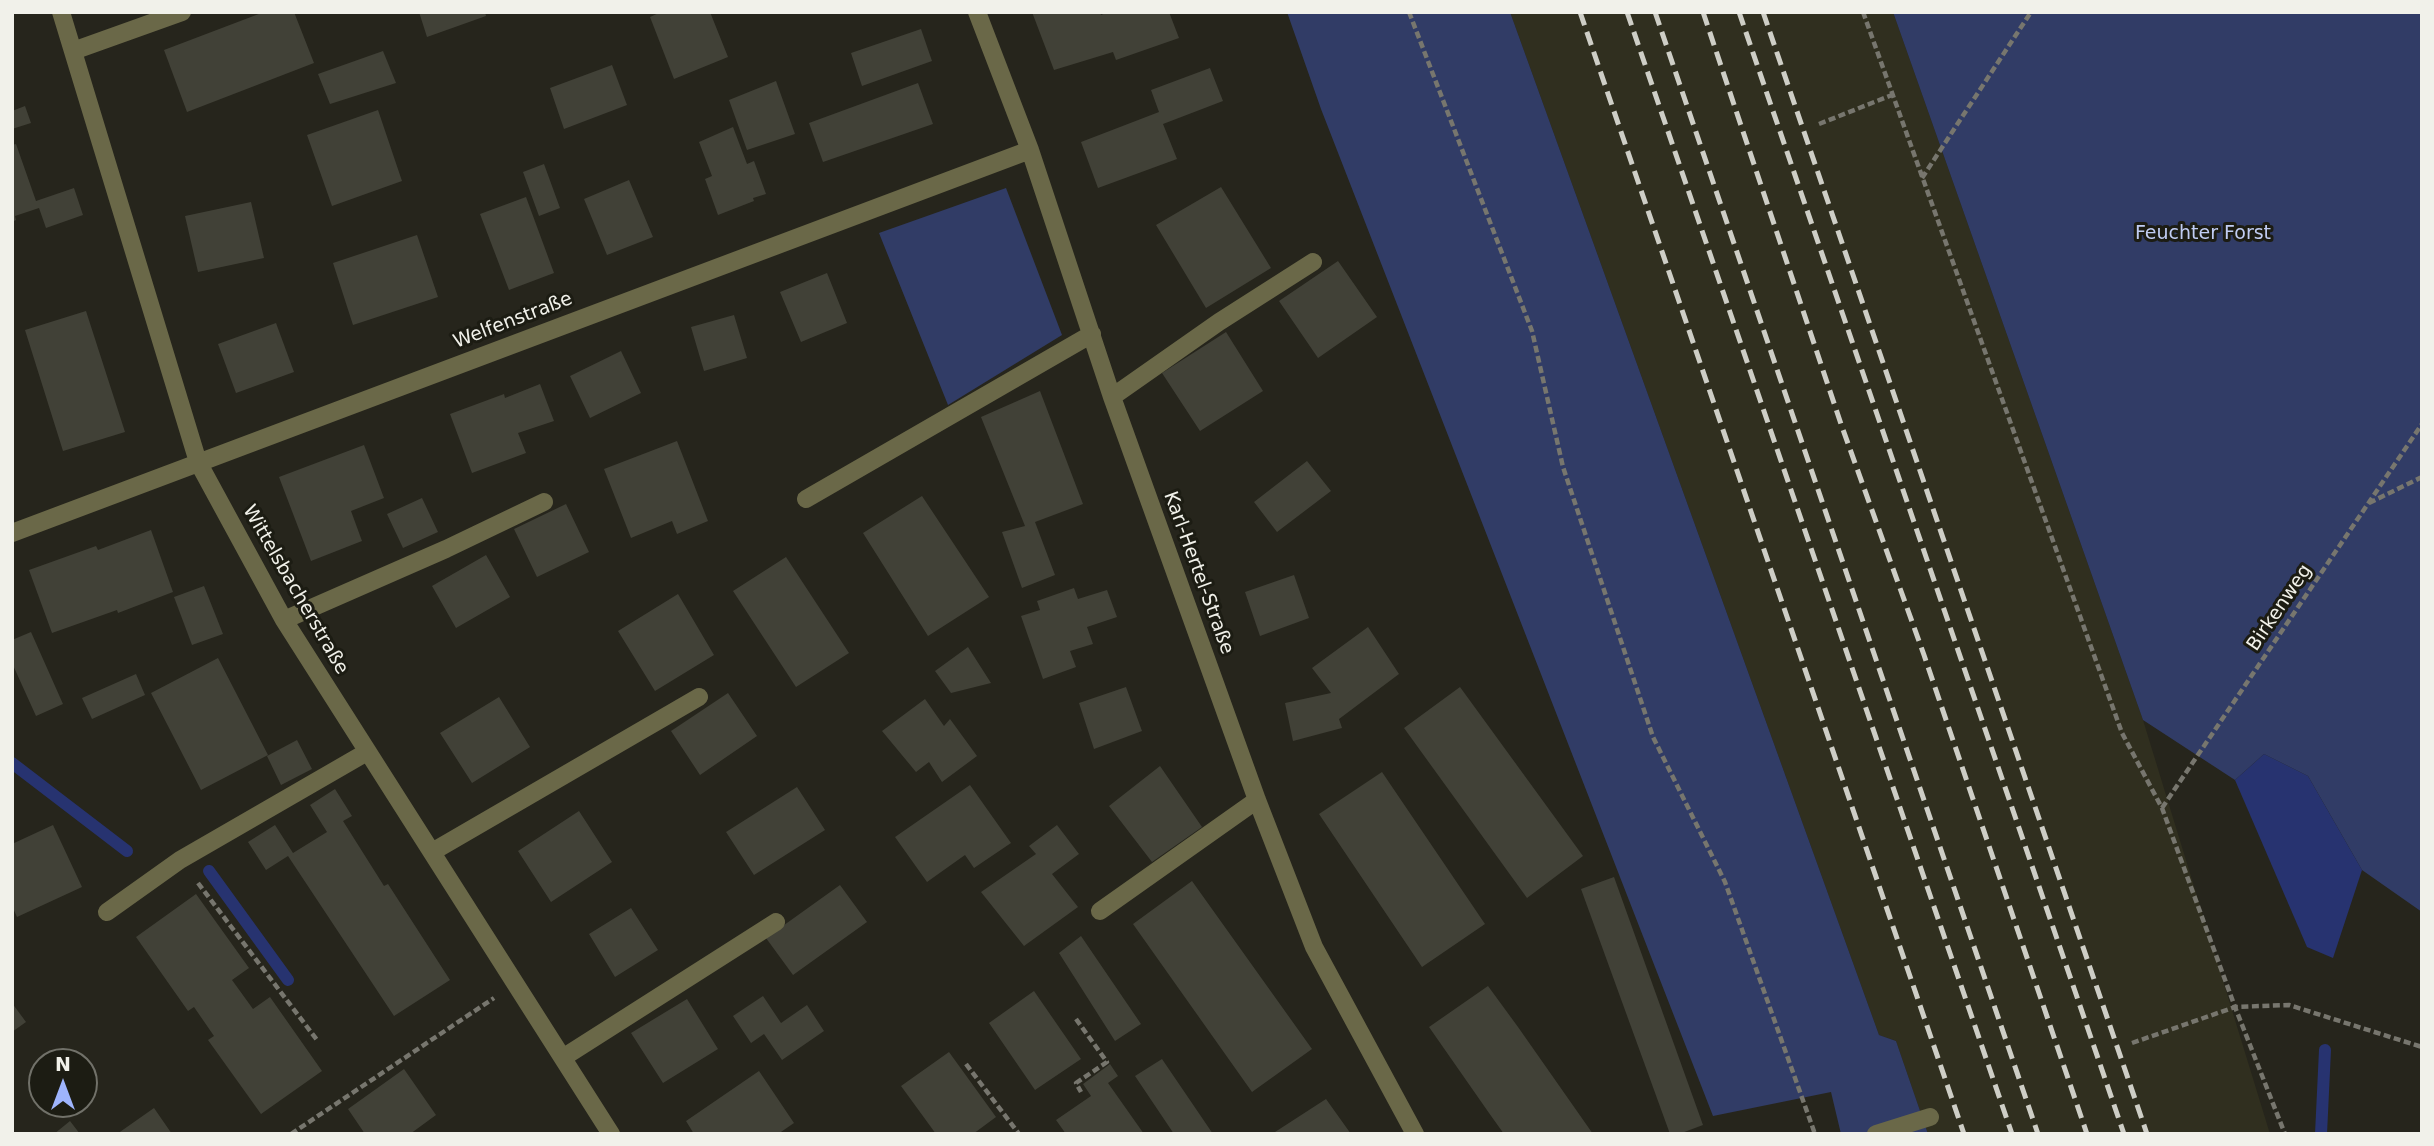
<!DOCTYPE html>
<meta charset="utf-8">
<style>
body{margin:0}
#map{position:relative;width:2434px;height:1146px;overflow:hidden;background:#26251c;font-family:"DejaVu Sans",sans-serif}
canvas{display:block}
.frame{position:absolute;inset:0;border:14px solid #f1f1ea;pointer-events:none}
.north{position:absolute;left:28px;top:1048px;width:70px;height:70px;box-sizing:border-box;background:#1c1c13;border:2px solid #717169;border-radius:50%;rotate:0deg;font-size:19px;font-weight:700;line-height:28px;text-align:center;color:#f1f1ea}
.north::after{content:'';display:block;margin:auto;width:24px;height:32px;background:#9eb4fd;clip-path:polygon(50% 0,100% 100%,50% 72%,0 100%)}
</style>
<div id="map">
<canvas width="2434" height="1146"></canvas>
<div class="frame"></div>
<div class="north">N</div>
</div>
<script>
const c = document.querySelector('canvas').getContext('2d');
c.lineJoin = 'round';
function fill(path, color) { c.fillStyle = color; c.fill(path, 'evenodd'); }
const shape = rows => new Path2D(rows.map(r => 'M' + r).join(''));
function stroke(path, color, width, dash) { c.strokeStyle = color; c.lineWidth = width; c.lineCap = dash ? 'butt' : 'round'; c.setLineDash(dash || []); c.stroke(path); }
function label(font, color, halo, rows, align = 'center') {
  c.font = font + ' "DejaVu Sans",sans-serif'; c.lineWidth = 6; c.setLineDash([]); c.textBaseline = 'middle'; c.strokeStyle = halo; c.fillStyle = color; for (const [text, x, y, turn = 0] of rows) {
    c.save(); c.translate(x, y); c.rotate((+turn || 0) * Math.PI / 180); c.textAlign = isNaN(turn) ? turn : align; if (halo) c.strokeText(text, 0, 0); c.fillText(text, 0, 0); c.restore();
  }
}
const built = shape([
 [1510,12,1893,12,2143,720,2270,1134,1928,1134,1896,1041,1879,1035]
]);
const green = shape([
 [1287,12,1510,12,1879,1035,1896,1041,1928,1134,1841,1134,1831,1092,1713,1116,1321,109],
 [1893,12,2422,12,2422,912,2362,870,2308,776,2264,754,2235,780,2143,720],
 [1006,188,1062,335,948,405,879,233]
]);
const water = shape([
 [2264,754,2308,776,2362,870,2333,958,2307,947,2235,780]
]);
const stream = shape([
 [12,763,127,851],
 [209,871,288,980],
 [2321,1134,2325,1050]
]);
const building = shape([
 [264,12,294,12,314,63,187,112,164,50],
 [419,12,485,12,486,16,427,37],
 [661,12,710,12,728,57,674,79,650,17],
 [1032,12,1100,12,1101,15,1108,12,1169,12,1179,38,1116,60,1113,52,1054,70],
 [921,29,932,61,862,86,851,53],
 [383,51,396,83,330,104,318,74],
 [612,65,627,105,564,129,550,88],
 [1210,68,1223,101,1163,124,1177,159,1098,188,1081,142,1159,112,1151,90],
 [776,81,795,134,747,150,729,100],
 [918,83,933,124,823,162,809,123],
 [25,106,31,123,12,129,12,111],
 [378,110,402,181,332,206,307,135],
 [733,127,747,164,754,161,766,194,753,198,754,201,718,215,705,179,712,176,699,142],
 [16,144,36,201,74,188,83,215,46,228,39,208,15,216,16,220,12,222,12,145],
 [544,164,560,208,539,216,523,172],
 [629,180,653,237,607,255,584,199],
 [1221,187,1271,268,1206,308,1156,225],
 [526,197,554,273,509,290,480,214],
 [251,202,264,258,198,272,185,216],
 [417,235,438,297,353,325,333,263],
 [1338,261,1377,317,1318,358,1279,301],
 [827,273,847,323,801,342,780,292],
 [86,311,125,432,63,451,25,330],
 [734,315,747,358,704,371,691,327],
 [276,323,294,372,236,393,218,344],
 [1226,332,1263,391,1200,431,1162,373],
 [621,351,641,393,590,418,570,376],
 [540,384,554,421,518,433,526,453,472,473,450,414,504,394,505,398],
 [1040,391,1083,504,1035,522,1055,575,1022,588,1002,532,1025,526,981,417],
 [677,441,708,521,677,534,672,521,631,538,604,469],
 [364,445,384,498,351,511,362,541,311,561,279,477],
 [1307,461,1331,491,1277,532,1254,502],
 [922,496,989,597,928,636,863,533],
 [422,498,438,532,403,548,387,514],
 [566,504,589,552,537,577,514,529],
 [151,530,173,592,118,613,117,610,52,633,29,570,96,546,98,550],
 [486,555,510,597,456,628,432,586],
 [786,557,849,653,796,687,733,591],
 [1294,575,1309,618,1260,636,1245,592],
 [204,586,223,634,192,645,174,597],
 [1074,588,1078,599,1107,590,1117,617,1087,627,1093,644,1070,651,1076,667,1043,679,1021,616,1040,610,1037,601],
 [678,594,714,655,655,691,618,631],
 [1368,627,1399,674,1339,719,1342,728,1293,741,1285,703,1331,693,1312,668],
 [31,632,63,704,36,716,12,663,12,640],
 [968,647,991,683,951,693,935,671],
 [218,658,268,755,201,790,151,693],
 [136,674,145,695,92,719,82,698],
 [1126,687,1142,731,1094,749,1079,703],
 [1460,687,1583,856,1527,898,1404,728],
 [728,693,757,736,700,775,671,731],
 [499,697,530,747,472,783,440,733],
 [925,699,944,726,950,719,977,756,942,782,929,762,916,772,882,731],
 [297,740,312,769,281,785,267,756],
 [1160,766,1202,827,1152,862,1109,806],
 [1382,772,1485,924,1422,967,1319,814],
 [970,785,1011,843,974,868,965,855,927,882,895,837],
 [797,787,825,830,754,875,726,832],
 [335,789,352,816,343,821,384,886,388,884,450,980,394,1016,288,856,266,870,248,842,275,825,293,853,327,832,310,805],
 [579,811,612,862,551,902,518,851],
 [53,825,82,887,17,917,12,906,12,844],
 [1057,825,1079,854,1052,874,1078,907,1024,946,981,892,1036,854,1029,846],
 [1614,877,1703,1125,1679,1134,1670,1134,1581,889],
 [1192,881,1312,1049,1252,1092,1133,924],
 [840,885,867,922,793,975,766,938],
 [196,894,249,968,232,980,253,1009,270,997,322,1071,261,1114,208,1040,214,1036,194,1007,188,1011,136,937],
 [631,908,658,950,615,977,589,934],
 [1081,936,1141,1024,1115,1041,1059,953],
 [1488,986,1518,1027,1593,1134,1504,1134,1489,1113,1429,1027],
 [1034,991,1081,1059,1035,1090,989,1023],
 [763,996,781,1023,807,1005,824,1031,782,1060,764,1034,751,1043,733,1016],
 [687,999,718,1049,663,1083,631,1033],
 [12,1003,26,1022,12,1032],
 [949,1052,996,1117,973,1134,936,1134,901,1086],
 [1162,1059,1213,1134,1174,1134,1135,1076],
 [1110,1064,1118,1076,1108,1083,1144,1134,1066,1134,1056,1120,1091,1096,1083,1084],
 [404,1069,436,1115,410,1134,365,1134,348,1109],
 [759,1071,794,1123,778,1134,694,1134,686,1121],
 [1326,1099,1351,1134,1277,1134,1275,1132],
 [154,1108,172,1134,117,1134],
 [70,1121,80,1134,54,1134]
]);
const path = shape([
 [1409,12,1532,331,1563,467,1653,737,1725,882,1815,1134],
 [1863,12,2122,733,2162,808,2235,1007,2285,1134],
 [1819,124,1892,95],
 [1922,178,2031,12],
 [2369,503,2422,477],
 [2162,808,2422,424],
 [198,883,317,1040],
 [1076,1019,1107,1062,1076,1083,1081,1092],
 [2132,1043,2235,1007,2289,1005,2422,1047],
 [966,1064,1019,1134],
 [291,1134,494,998]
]);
const minor = shape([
 [61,12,198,462,284,620,611,1134],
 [977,12,1030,150,1112,397,1257,800,1314,947,1415,1134],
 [73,51,182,12],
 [1112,397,1219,322,1313,262],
 [806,499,1092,334],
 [12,533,1030,150],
 [284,620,446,549,544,502],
 [432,852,699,697],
 [1100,911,1257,800],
 [107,912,180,860,367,752],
 [564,1057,776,922],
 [1876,1134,1930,1117]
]);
const rail = shape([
 [1580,12,1964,1134],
 [1627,12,2012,1134],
 [1655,12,2038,1134],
 [1703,12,1841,424,1924,655,2087,1134],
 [1739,12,2124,1134],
 [1763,12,2147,1134]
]);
const parkNames = [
 ["Feuchter Forst",2203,234]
];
const streetNames = [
 ["Welfenstraße",513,321,-21],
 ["Karl-Hertel-Straße",1198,573,70],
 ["Wittelsbacherstraße",295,590,60],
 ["Birkenweg",2280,608,-56]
];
fill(built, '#302f1f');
fill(green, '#313c66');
fill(water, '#273370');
stroke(stream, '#273370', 12);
fill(building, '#414137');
stroke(path, '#77766e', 4.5, [7, 3.5]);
stroke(minor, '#6a6848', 18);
stroke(rail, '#cecec6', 5, [14, 7]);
label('19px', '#c1cdf3', '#1c1c13', parkNames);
label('19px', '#f1f1ea', '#1c1c13', streetNames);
</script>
